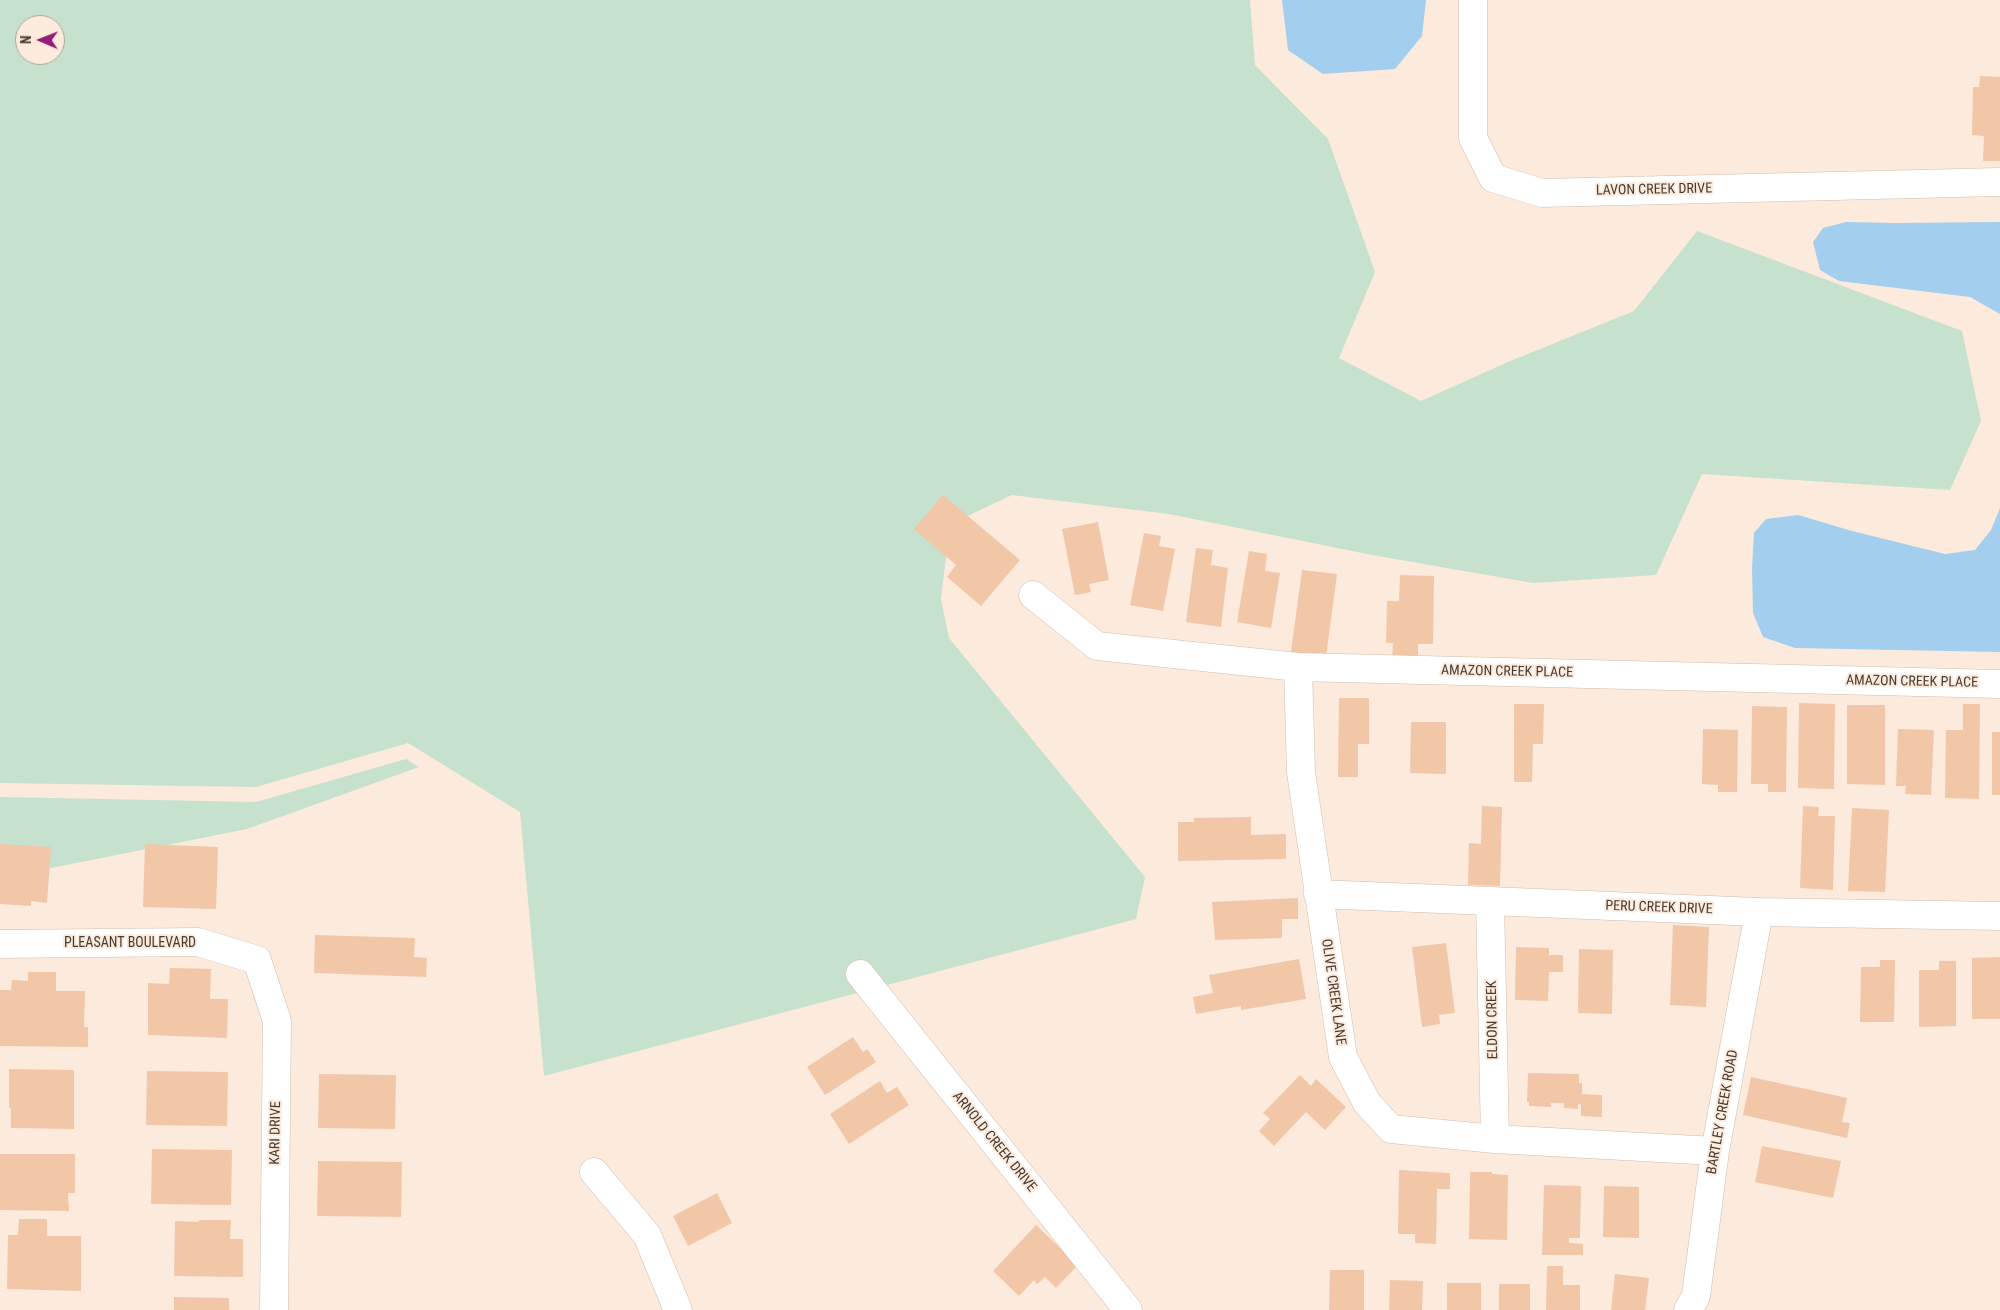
<!DOCTYPE html>
<style>
body{margin:0}
#map{position:relative;width:2000px;height:1310px;overflow:hidden;background:#fceadc;font-family:"Roboto Condensed",sans-serif}
canvas{display:block}
.north{position:absolute;left:15px;top:15px;width:50px;height:50px;box-sizing:border-box;background:#fceadc;border:1px solid #b2a499;border-radius:50%;rotate:271deg;font-size:14px;font-weight:700;line-height:20px;text-align:center;color:#443b34}
.north::after{content:'';display:block;margin:auto;width:18px;height:22px;background:#951c78;clip-path:polygon(50% 0,100% 100%,50% 72%,0 100%)}
</style>
<div id="map">
<canvas width="2000" height="1310"></canvas>
<div class="north">N</div>
</div>
<script>
const c = document.querySelector('canvas').getContext('2d');
c.lineJoin = 'round';
function fill(path, color) { c.fillStyle = color; c.fill(path, 'evenodd'); }
const shape = rows => new Path2D(rows.map(r => 'M' + r).join(''));
function stroke(path, color, width, dash) { c.strokeStyle = color; c.lineWidth = width; c.lineCap = dash ? 'butt' : 'round'; c.setLineDash(dash || []); c.stroke(path); }
function label(font, color, halo, rows, align = 'center') {
  c.font = font + ' "Roboto Condensed",sans-serif'; c.lineWidth = 4; c.setLineDash([]); c.textBaseline = 'middle'; c.strokeStyle = halo; c.fillStyle = color; for (const [text, x, y, turn = 0] of rows) {
    c.save(); c.translate(x, y); c.rotate((+turn || 0) * Math.PI / 180); c.textAlign = isNaN(turn) ? turn : align; if (halo) c.strokeText(text, 0, 0); c.fillText(text, 0, 0); c.restore();
  }
}
const green = shape([
 [0,0,1250,0,1255,65,1328,139,1375,272,1339,358,1421,401,1508,362,1634,311,1697,231,1962,331,1981,421,1950,490,1702,474,1656,575,1533,583,1372,555,1169,514,1012,495,950,524,941,599,949,638,1145,877,1136,919,544,1076,520,812,408,743,256,787,0,783],
 [25,25,55,25,55,55,25,55],
 [406,759,419,767,247,829,21,874,0,872,0,797,256,802]
]);
const water = shape([
 [1282,0,1426,0,1422,36,1395,69,1323,74,1288,50],
 [1846,222,1895,223,2000,222,2000,314,1970,297,1839,281,1820,270,1813,242,1823,228],
 [2000,508,2000,652,1795,648,1763,637,1753,613,1752,568,1754,533,1766,519,1798,515,1852,531,1945,554,1975,550,1991,530]
]);
const building = shape([
 [1980,76,2000,77,2000,161,1983,161,1984,136,1972,135,1973,87,1979,87],
 [943,495,1020,560,981,606,947,577,956,565,914,529],
 [1098,522,1109,580,1089,584,1091,592,1075,595,1062,529],
 [1144,533,1161,536,1159,546,1175,549,1163,611,1130,605],
 [1196,548,1213,550,1211,565,1228,568,1221,627,1186,622],
 [1249,551,1267,554,1265,571,1280,573,1271,628,1237,622],
 [1302,570,1337,574,1326,657,1291,652],
 [1400,575,1434,576,1433,644,1418,644,1418,664,1392,664,1393,643,1386,643,1387,601,1399,601],
 [1339,698,1369,698,1369,744,1358,744,1358,777,1338,777],
 [1799,703,1835,704,1834,789,1798,788],
 [1514,704,1544,704,1543,744,1533,744,1532,782,1514,782],
 [1963,704,1980,704,1979,799,1945,798,1946,730,1963,730],
 [1847,705,1885,705,1885,785,1847,784],
 [1752,706,1787,707,1786,792,1768,792,1768,784,1751,784],
 [1411,722,1446,722,1446,774,1410,773],
 [1703,729,1738,730,1737,792,1718,792,1718,785,1702,784],
 [1898,729,1934,730,1931,795,1905,794,1906,786,1896,786],
 [1992,732,2000,732,2000,795,1992,795],
 [1482,806,1502,807,1500,886,1468,885,1469,843,1481,844],
 [1803,806,1819,807,1818,816,1835,816,1833,890,1800,888],
 [1852,808,1889,810,1885,892,1848,891],
 [1251,817,1251,835,1286,834,1286,859,1178,861,1178,822,1194,822,1194,818],
 [0,844,51,847,47,903,31,901,31,906,0,904],
 [145,844,218,847,216,909,143,907],
 [1298,898,1298,919,1282,919,1282,938,1215,940,1212,902],
 [1673,925,1709,927,1706,1007,1670,1005],
 [315,935,415,938,414,957,427,958,426,977,314,973],
 [1446,943,1455,1013,1439,1015,1440,1024,1422,1027,1412,947],
 [1516,947,1549,948,1549,955,1563,955,1563,972,1549,972,1548,1001,1515,1000],
 [1579,949,1613,950,1612,1014,1578,1013],
 [2000,957,2000,1019,1972,1019,1972,958],
 [1299,959,1306,999,1241,1010,1241,1006,1196,1014,1193,997,1213,993,1209,975],
 [1880,960,1895,960,1894,1022,1860,1022,1861,967,1880,967],
 [1939,961,1956,961,1956,1026,1919,1027,1919,970,1939,970],
 [170,968,211,969,210,999,228,999,227,1038,148,1035,148,983,169,984],
 [28,972,56,972,56,991,85,991,84,1027,88,1027,88,1047,0,1046,0,990,11,990,12,980,28,981],
 [853,1037,863,1052,867,1049,876,1062,825,1095,807,1067],
 [9,1069,74,1070,74,1129,11,1128,11,1108,9,1108],
 [147,1071,228,1072,227,1126,146,1125],
 [1528,1073,1579,1074,1579,1083,1582,1083,1582,1094,1602,1095,1602,1117,1581,1116,1581,1104,1578,1104,1578,1109,1564,1108,1564,1103,1551,1103,1551,1107,1529,1106,1529,1102,1527,1102],
 [319,1074,396,1075,395,1129,318,1128],
 [1300,1075,1311,1086,1316,1079,1346,1107,1325,1130,1306,1112,1274,1146,1259,1131,1270,1119,1263,1113],
 [1751,1077,1847,1098,1842,1122,1850,1123,1847,1138,1743,1115],
 [880,1081,887,1093,897,1087,909,1105,849,1144,830,1114],
 [1762,1146,1841,1161,1833,1198,1755,1182],
 [152,1149,232,1150,231,1205,151,1204],
 [0,1154,75,1154,75,1193,68,1193,69,1211,0,1210],
 [318,1161,402,1162,401,1217,317,1216],
 [1399,1170,1450,1173,1450,1189,1437,1189,1436,1244,1415,1243,1415,1234,1398,1234],
 [1470,1172,1492,1172,1492,1174,1508,1175,1507,1240,1469,1239],
 [1544,1185,1581,1186,1580,1238,1569,1238,1569,1243,1583,1244,1583,1255,1542,1255],
 [1604,1186,1639,1187,1639,1238,1603,1237],
 [717,1193,732,1223,688,1246,673,1216],
 [19,1219,47,1219,47,1236,81,1236,81,1291,7,1289,8,1235,18,1235],
 [199,1220,231,1220,230,1239,243,1239,243,1277,174,1276,175,1221,199,1222],
 [1036,1225,1078,1265,1056,1288,1045,1277,1037,1284,1034,1280,1019,1296,993,1271],
 [1547,1266,1563,1266,1563,1285,1580,1285,1580,1310,1546,1310],
 [1330,1270,1364,1270,1364,1310,1329,1310],
 [1615,1274,1649,1278,1645,1310,1611,1310],
 [1390,1280,1423,1281,1422,1310,1389,1310],
 [1447,1283,1481,1283,1481,1310,1447,1310],
 [1499,1284,1530,1284,1530,1310,1499,1310],
 [174,1297,229,1298,229,1310,174,1310]
]);
const minor = shape([
 [1473,0,1473,138,1493,178,1542,193,2000,182],
 [1033,595,1097,646,1298,667,2000,684],
 [1298,667,1301,772,1343,1057,1367,1103,1391,1129,1495,1139,1715,1151],
 [1318,894,1759,912,2000,916],
 [1490,901,1495,1139],
 [0,944,198,942,257,960,277,1021,274,1310],
 [860,974,1128,1310],
 [594,1172,647,1235,678,1310],
 [1688,1310,1696,1296,1715,1151,1759,912]
]);
const streetNames = [
 ["LAVON CREEK DRIVE",1654,190,-1],
 ["AMAZON CREEK PLACE",1507,672,1],
 ["AMAZON CREEK PLACE",1912,682,1],
 ["PERU CREEK DRIVE",1659,908,2],
 ["PLEASANT BOULEVARD",130,943],
 ["OLIVE CREEK LANE",1333,992,82],
 ["ELDON CREEK",1493,1020,-91],
 ["BARTLEY CREEK ROAD",1723,1112,-80],
 ["KARI DRIVE",276,1133,-89],
 ["ARNOLD CREEK DRIVE",994,1142,51]
];
fill(green, '#c6e1cd');
fill(water, '#a3ceee');
fill(building, '#f1c7a8');
stroke(minor, '#d2bcac', 29);
stroke(minor, '#fff', 28);
label('14px', '#443b34', '#fceadc', streetNames);
</script>
